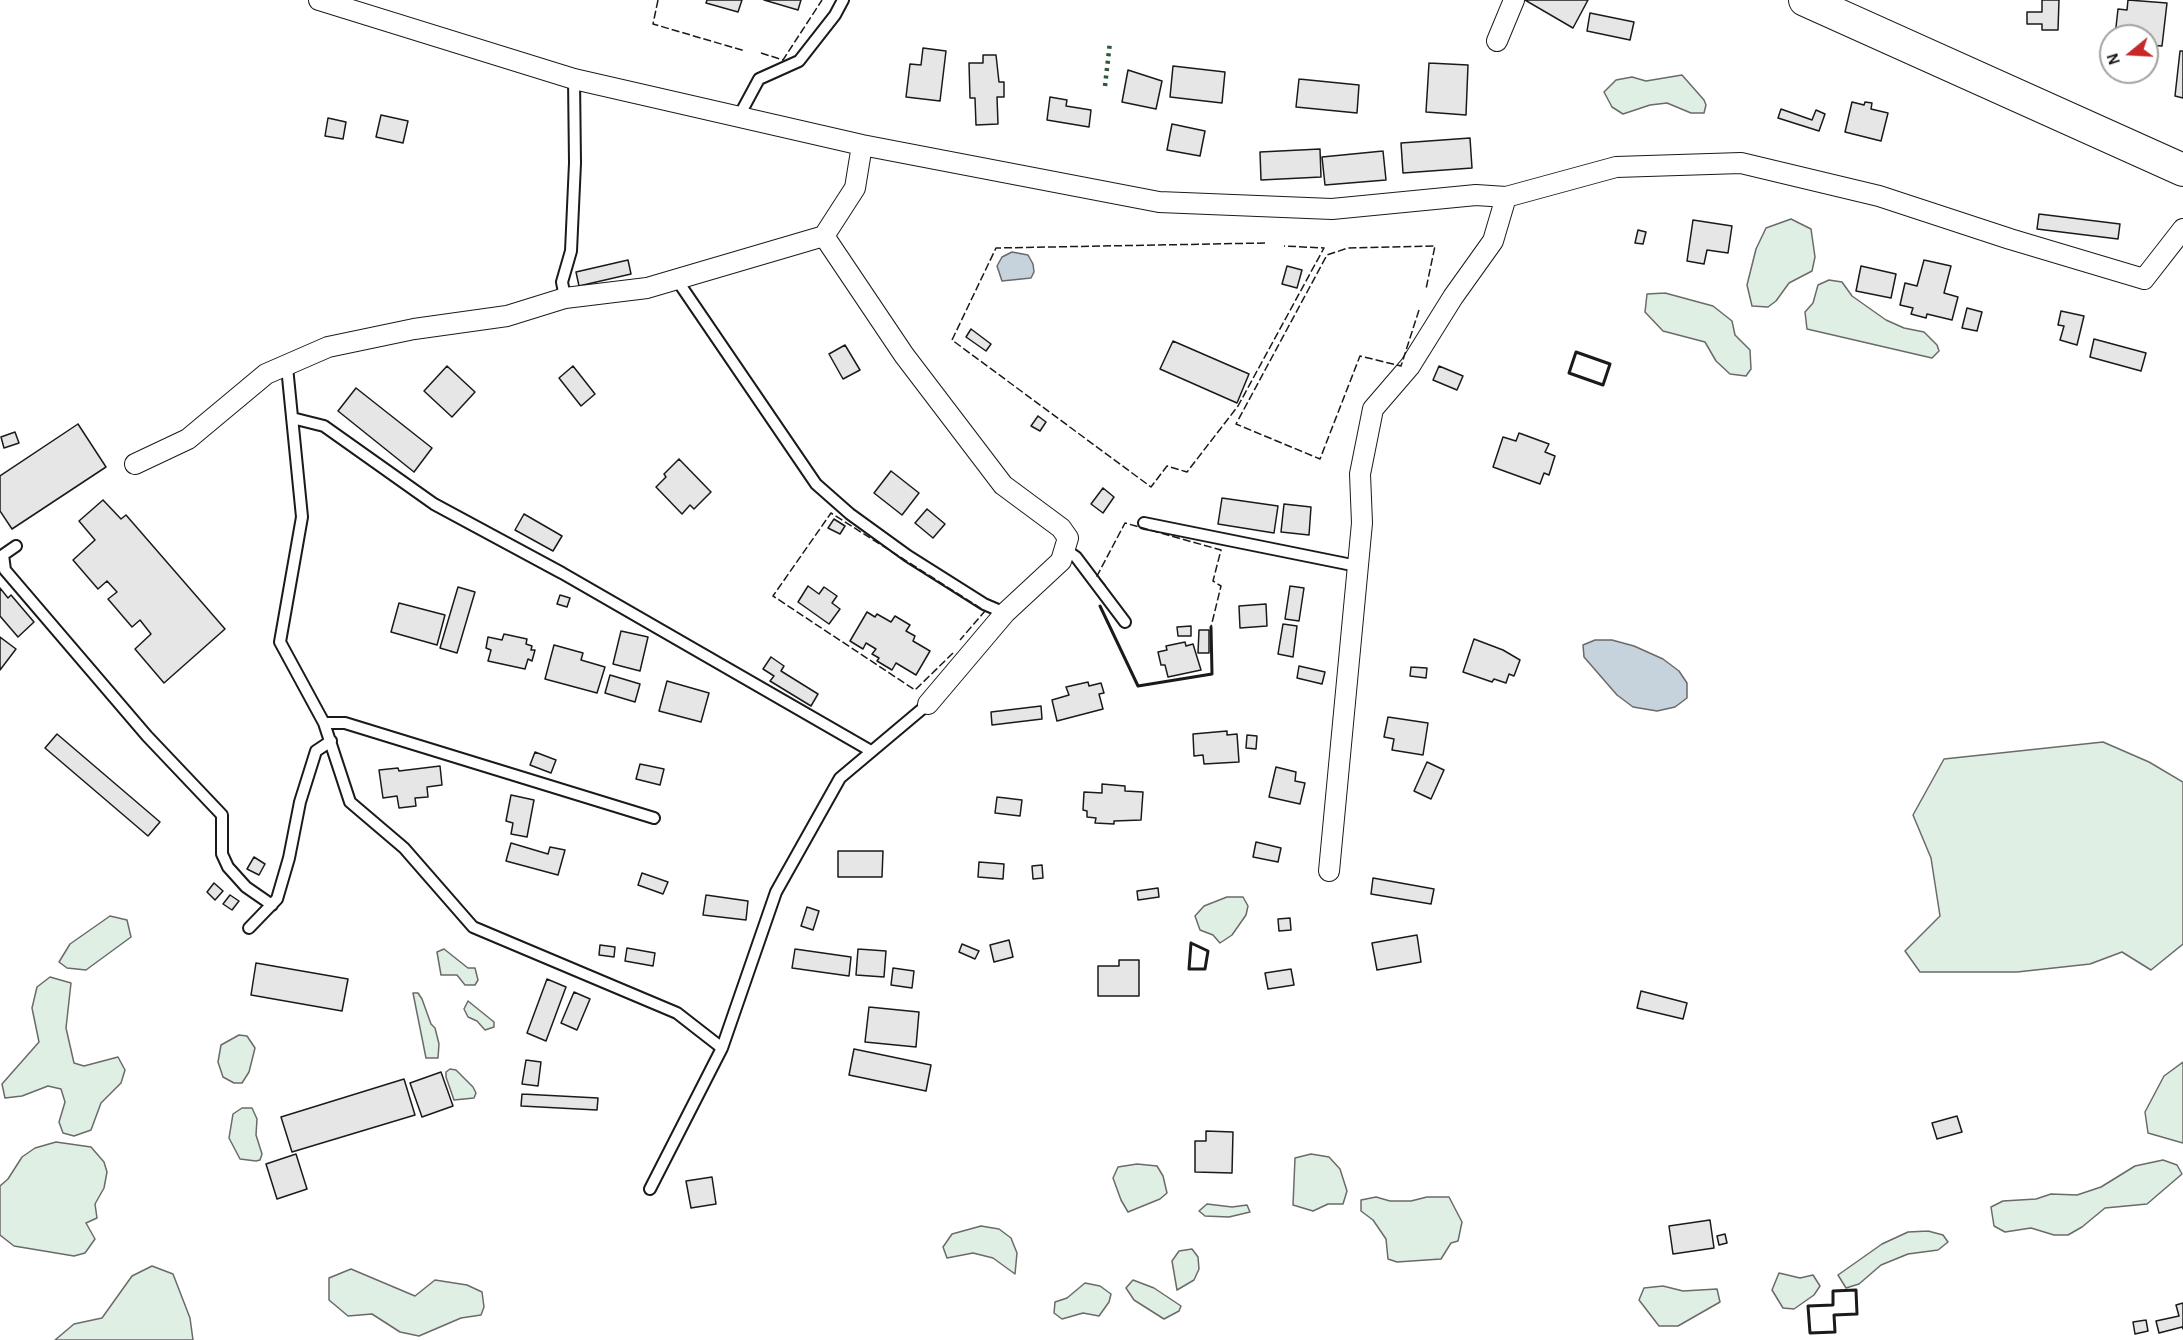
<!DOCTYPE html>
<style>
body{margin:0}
#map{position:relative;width:2183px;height:1340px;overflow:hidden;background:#fff;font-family:"Alegreya Sans",sans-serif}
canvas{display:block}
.north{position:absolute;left:2099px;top:24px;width:60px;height:60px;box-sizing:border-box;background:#fff;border:2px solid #a3a3a3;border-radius:50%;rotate:252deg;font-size:16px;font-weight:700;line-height:24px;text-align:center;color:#1a1a1a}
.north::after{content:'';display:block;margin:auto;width:21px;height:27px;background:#c62828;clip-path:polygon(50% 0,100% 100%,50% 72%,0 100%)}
</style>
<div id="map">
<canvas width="2183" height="1340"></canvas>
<div class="north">N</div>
</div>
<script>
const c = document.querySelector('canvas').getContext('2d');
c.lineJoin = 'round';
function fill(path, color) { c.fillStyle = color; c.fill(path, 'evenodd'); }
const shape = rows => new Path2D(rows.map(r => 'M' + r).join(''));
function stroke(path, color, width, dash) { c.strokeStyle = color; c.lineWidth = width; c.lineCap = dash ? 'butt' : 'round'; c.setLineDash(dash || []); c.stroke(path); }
const green = shape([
 [1682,75,1704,100,1706,105,1704,113,1691,113,1667,103,1650,105,1623,114,1612,107,1604,92,1616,80,1632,77,1646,81,1682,75],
 [1791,219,1811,229,1815,257,1812,271,1789,283,1776,301,1768,307,1752,306,1747,285,1756,249,1766,228,1791,219],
 [1829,280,1842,282,1852,296,1886,320,1904,328,1924,332,1937,345,1939,351,1932,358,1807,329,1805,312,1813,303,1818,285,1829,280],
 [1665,293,1713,306,1732,321,1735,335,1750,350,1751,369,1746,376,1730,374,1716,361,1705,342,1663,331,1645,312,1647,294,1665,293],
 [2103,742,2149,762,2183,782,2183,944,2151,970,2122,952,2090,964,2017,972,1920,972,1905,951,1940,916,1931,858,1913,815,1944,759,2103,742],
 [1227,897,1243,897,1248,906,1246,915,1232,935,1220,943,1213,935,1200,930,1195,916,1204,906,1227,897],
 [110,916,127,920,131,937,86,970,67,968,59,962,70,944,110,916],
 [444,949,468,968,475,968,478,980,475,985,465,985,457,975,441,975,437,952,444,949],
 [50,977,71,983,66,1028,74,1063,84,1066,118,1057,125,1070,121,1083,101,1103,91,1130,74,1136,63,1133,59,1122,65,1102,61,1089,48,1086,22,1096,5,1098,2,1084,39,1042,32,1008,37,987,50,977],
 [413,993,418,993,422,999,431,1024,435,1028,439,1044,438,1058,426,1058,413,993],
 [468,1001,494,1022,494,1027,485,1030,477,1021,468,1017,464,1009,468,1001],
 [239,1035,247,1036,255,1048,249,1072,242,1083,234,1083,223,1077,218,1062,221,1045,239,1035],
 [2183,1062,2183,1143,2148,1133,2145,1112,2164,1076,2183,1062],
 [450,1069,456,1070,473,1087,476,1093,474,1098,454,1100,446,1077,446,1072,450,1069],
 [242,1108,252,1108,257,1119,256,1135,262,1154,260,1160,256,1161,240,1159,229,1138,233,1114,242,1108],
 [56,1142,91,1147,104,1162,107,1172,104,1188,95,1204,97,1218,86,1223,95,1239,85,1253,74,1256,14,1246,0,1235,0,1186,8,1179,22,1157,35,1148,56,1142],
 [1311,1154,1329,1157,1340,1169,1347,1191,1343,1204,1328,1204,1313,1211,1293,1205,1295,1158,1311,1154],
 [2163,1160,2177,1165,2182,1174,2147,1204,2105,1208,2082,1227,2068,1235,2054,1235,2031,1228,2005,1232,1994,1226,1991,1207,2003,1201,2036,1199,2051,1194,2077,1195,2101,1187,2135,1166,2163,1160],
 [1137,1164,1157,1166,1163,1176,1167,1193,1160,1199,1128,1212,1121,1200,1113,1178,1118,1167,1137,1164],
 [1376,1197,1390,1201,1411,1201,1427,1197,1449,1197,1462,1222,1458,1241,1451,1243,1441,1259,1397,1262,1388,1259,1386,1239,1373,1220,1361,1211,1361,1200,1376,1197],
 [1207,1204,1232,1207,1247,1205,1250,1212,1229,1217,1205,1216,1199,1211,1207,1204],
 [981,1226,999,1229,1011,1238,1017,1253,1015,1274,993,1258,973,1253,947,1258,943,1247,952,1234,981,1226],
 [1928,1231,1943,1235,1948,1242,1938,1250,1908,1254,1881,1265,1859,1284,1846,1288,1838,1275,1882,1244,1908,1232,1928,1231],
 [1192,1249,1198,1257,1199,1269,1194,1280,1177,1290,1172,1261,1179,1251,1192,1249],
 [152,1266,173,1274,190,1318,193,1340,55,1340,74,1324,102,1318,132,1276,152,1266],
 [351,1269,415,1296,435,1280,467,1285,482,1292,484,1307,481,1315,461,1318,419,1336,400,1332,372,1314,348,1316,329,1300,329,1278,351,1269],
 [1779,1273,1800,1278,1813,1275,1820,1286,1814,1295,1794,1309,1783,1308,1772,1290,1779,1273],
 [1133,1280,1154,1288,1181,1306,1179,1311,1164,1319,1134,1300,1126,1288,1133,1280],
 [1085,1283,1100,1286,1111,1294,1109,1302,1099,1316,1083,1313,1062,1319,1054,1313,1055,1302,1067,1298,1085,1283],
 [1663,1286,1683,1291,1717,1289,1720,1302,1678,1326,1659,1326,1639,1300,1644,1288,1663,1286]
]);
const water = shape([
 [1012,252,1028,255,1033,264,1034,272,1031,278,1002,281,997,266,1002,257,1012,252],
 [1595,640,1612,640,1634,646,1663,659,1679,671,1687,683,1687,698,1675,707,1657,711,1633,707,1617,695,1584,657,1583,645,1595,640]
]);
const building = shape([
 [707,0,742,0,738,12,706,3,707,0],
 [764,0,801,0,798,10,764,0],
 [1525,0,1588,0,1573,28,1525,0],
 [2042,0,2059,0,2058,30,2042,30,2042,24,2027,24,2027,12,2042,12,2042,0],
 [2128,0,2167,3,2162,46,2147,45,2147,36,2115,36,2118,9,2127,10,2128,0],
 [1590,13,1634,22,1630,40,1587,31,1590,13],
 [923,48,946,51,940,101,906,97,910,64,921,65,923,48],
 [2180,51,2183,51,2183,98,2175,96,2180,51],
 [983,55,996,55,999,82,1004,82,1004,97,997,97,998,124,976,125,975,98,970,98,969,63,983,63,983,55],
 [1429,63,1468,65,1466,115,1426,112,1429,63],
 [1173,66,1225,72,1222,103,1170,97,1173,66],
 [1128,70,1162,81,1156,109,1122,102,1128,70],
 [1299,79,1359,85,1357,113,1296,107,1299,79],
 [1050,97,1067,100,1066,106,1091,110,1089,127,1047,120,1050,97],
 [1852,102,1864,105,1865,102,1872,103,1871,109,1888,113,1881,141,1845,132,1852,102],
 [1781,109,1812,120,1816,110,1825,114,1819,131,1778,118,1781,109],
 [381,115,408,121,403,143,376,137,381,115],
 [328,118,346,122,343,139,325,136,328,118],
 [1172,124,1205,131,1200,156,1167,150,1172,124],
 [1470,138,1472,168,1403,173,1401,143,1470,138],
 [1320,149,1321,177,1261,180,1260,152,1320,149],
 [1383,151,1386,180,1325,185,1322,157,1383,151],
 [2039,214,2120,224,2118,239,2037,229,2039,214],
 [1693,220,1732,226,1728,253,1707,250,1704,264,1687,261,1693,220],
 [1638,230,1646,232,1643,244,1635,243,1638,230],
 [628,260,631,274,579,286,576,272,628,260],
 [1924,260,1951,266,1944,293,1958,297,1952,320,1927,314,1926,318,1911,314,1913,308,1900,305,1905,283,1917,286,1924,260],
 [1287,266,1302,270,1297,288,1282,284,1287,266],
 [1861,266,1896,274,1891,298,1856,291,1861,266],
 [1967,308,1982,312,1977,331,1962,328,1967,308],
 [2061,311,2084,316,2077,345,2060,340,2064,326,2058,325,2061,311],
 [971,329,991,344,986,351,966,337,971,329],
 [2094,339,2146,353,2141,371,2090,357,2094,339],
 [1173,341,1249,374,1237,403,1160,369,1173,341],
 [845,345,860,370,843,379,829,354,845,345],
 [447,366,475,392,452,417,424,391,447,366],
 [573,366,595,394,581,406,559,378,573,366],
 [1439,366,1463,376,1457,390,1433,380,1439,366],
 [356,388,432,448,414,472,338,411,356,388],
 [1038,416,1046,422,1040,431,1031,426,1038,416],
 [78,424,106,467,12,529,0,511,0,476,78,424],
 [15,432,19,443,4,448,1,437,15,432],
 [1519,433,1549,444,1545,452,1555,456,1549,475,1544,473,1540,484,1493,467,1503,437,1516,441,1519,433],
 [679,459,711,492,694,509,690,505,682,514,656,487,666,477,664,474,679,459],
 [891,471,919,493,902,515,874,493,891,471],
 [1103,488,1114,497,1103,513,1091,504,1103,488],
 [1222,498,1278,506,1274,533,1218,524,1222,498],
 [103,500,121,519,126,515,225,629,164,683,135,649,151,634,140,620,132,627,108,599,117,592,107,581,98,589,73,560,95,540,79,521,103,500],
 [1284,504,1311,507,1309,535,1281,532,1284,504],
 [927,509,945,524,933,538,915,523,927,509],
 [524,514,562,536,553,551,515,530,524,514],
 [834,519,845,526,840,534,828,528,834,519],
 [808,586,819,594,824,587,837,596,832,603,840,609,829,624,798,602,808,586],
 [1290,586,1304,588,1299,621,1285,619,1290,586],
 [458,587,475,592,457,653,440,648,458,587],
 [0,588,8,598,11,595,34,622,18,637,0,616,0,588],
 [560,595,570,598,567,607,557,604,560,595],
 [399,603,445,615,437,645,391,632,399,603],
 [1266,604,1267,626,1240,628,1239,606,1266,604],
 [867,612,875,617,877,614,891,622,895,616,910,625,906,631,915,636,913,641,930,651,916,675,896,663,892,670,877,661,879,658,872,654,876,649,866,643,863,649,850,641,867,612],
 [1283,624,1297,626,1293,657,1278,654,1283,624],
 [1191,626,1191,636,1178,636,1177,627,1191,626],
 [1199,630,1209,630,1209,653,1198,653,1199,630],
 [621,631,648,637,640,671,613,664,621,631],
 [504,634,527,639,526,644,532,646,531,650,535,650,532,661,528,659,525,669,488,661,491,650,486,648,488,637,502,640,504,634],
 [0,637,16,649,0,670,0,637],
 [1474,639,1503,650,1520,660,1514,676,1509,674,1506,683,1494,679,1492,682,1463,672,1474,639],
 [1185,642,1186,646,1193,644,1201,670,1168,677,1165,665,1161,665,1158,652,1167,650,1166,646,1185,642],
 [554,645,583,653,581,660,605,667,597,693,545,679,554,645],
 [771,657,784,666,781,671,818,694,811,706,770,681,774,676,763,669,771,657],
 [1299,666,1325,672,1322,684,1297,678,1299,666],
 [1411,667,1427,668,1426,678,1410,676,1411,667],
 [610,675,640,684,635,702,605,693,610,675],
 [667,681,709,693,701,722,659,711,667,681],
 [1088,682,1089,686,1101,683,1104,693,1099,694,1103,709,1057,721,1052,700,1069,695,1066,687,1088,682],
 [1041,706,1042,719,992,725,991,712,1041,706],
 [1388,717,1428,723,1423,755,1392,750,1394,739,1384,737,1388,717],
 [1227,731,1227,735,1237,734,1239,762,1204,764,1203,755,1194,756,1193,734,1227,731],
 [57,734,160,822,148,836,45,748,57,734],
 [1247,735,1257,736,1256,749,1246,748,1247,735],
 [535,752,556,760,551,773,530,765,535,752],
 [1427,762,1444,770,1431,799,1414,791,1427,762],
 [640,764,664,769,660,785,636,779,640,764],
 [440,766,442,785,427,787,428,797,415,798,416,806,399,808,397,796,383,798,379,770,398,768,399,771,440,766],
 [1276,767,1296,772,1295,781,1305,783,1300,804,1269,797,1276,767],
 [1102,784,1125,786,1125,791,1143,792,1141,820,1114,821,1114,824,1095,823,1096,818,1087,817,1087,811,1083,810,1084,792,1102,793,1102,784],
 [511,795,534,800,527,837,511,834,513,823,506,821,511,795],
 [997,797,1022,800,1020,816,995,813,997,797],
 [1256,842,1281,848,1278,862,1253,857,1256,842],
 [511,843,548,854,550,847,565,850,558,875,506,861,511,843],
 [838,851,883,851,882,877,838,877,838,851],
 [254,857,265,864,259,875,247,869,254,857],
 [979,862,1004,864,1003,879,978,877,979,862],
 [1042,865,1043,878,1033,879,1032,866,1042,865],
 [642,873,668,882,663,894,638,885,642,873],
 [1373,878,1434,889,1431,904,1371,894,1373,878],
 [214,883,223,891,215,900,207,892,214,883],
 [1158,888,1159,897,1138,900,1137,891,1158,888],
 [230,895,239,901,232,910,223,904,230,895],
 [706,895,748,901,746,920,703,915,706,895],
 [807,907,819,911,813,930,801,926,807,907],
 [1290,918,1291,930,1279,931,1278,919,1290,918],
 [1417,935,1421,962,1377,970,1372,943,1417,935],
 [1009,940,1013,957,994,962,990,945,1009,940],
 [962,944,979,951,975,959,959,952,962,944],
 [600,945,615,947,614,957,599,955,600,945],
 [627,948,655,953,653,966,625,961,627,948],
 [795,949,851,957,849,976,792,968,795,949],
 [858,949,886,951,884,977,856,975,858,949],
 [1119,960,1139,960,1139,996,1098,996,1098,966,1119,966,1119,960],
 [256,963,348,979,342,1011,251,995,256,963],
 [893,968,914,971,912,988,891,985,893,968],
 [1291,969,1294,985,1268,989,1265,973,1291,969],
 [547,979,566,987,546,1041,527,1033,547,979],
 [1641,991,1687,1003,1683,1019,1637,1008,1641,991],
 [574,992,590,999,577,1030,561,1023,574,992],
 [869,1007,919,1012,916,1047,865,1042,869,1007],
 [854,1049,931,1065,926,1091,849,1075,854,1049],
 [526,1060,541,1062,538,1086,522,1084,526,1060],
 [441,1072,453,1106,422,1117,410,1083,441,1072],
 [404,1079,415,1115,292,1152,281,1117,404,1079],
 [522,1094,598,1098,597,1110,521,1106,522,1094],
 [1957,1116,1962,1132,1937,1139,1932,1123,1957,1116],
 [1206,1131,1233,1132,1232,1173,1195,1172,1195,1141,1206,1141,1206,1131],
 [296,1154,307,1189,277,1199,266,1164,296,1154],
 [712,1177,716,1204,691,1208,686,1181,712,1177],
 [1710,1220,1714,1248,1673,1254,1669,1226,1710,1220],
 [1725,1234,1727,1243,1719,1245,1717,1236,1725,1234],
 [2183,1303,2183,1329,2182,1327,2159,1333,2156,1321,2179,1316,2176,1305,2183,1303],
 [2146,1320,2148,1331,2135,1334,2133,1322,2146,1320]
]);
const service = shape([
 [738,118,759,79,799,61,835,15,843,0],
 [677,280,816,484,850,514,908,556,984,604,1005,613],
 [565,298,562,282,571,251,575,163,574,79],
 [287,367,302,517,280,642,324,723,350,802,404,848,473,927,677,1013,722,1048],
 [292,418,324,426,434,504,562,573,871,751],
 [1144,523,1357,566],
 [16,546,3,555,5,570,147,736,222,815,222,854,228,867,246,887,272,905],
 [1066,550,1076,557,1125,622],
 [324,723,345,723,654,818],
 [249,928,277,899,289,858,300,802,316,751,331,741],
 [650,1189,722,1048,776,892,840,778,928,704]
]);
const minor = shape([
 [319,0,574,79,862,145,1159,202,1332,209,1476,195,1506,197,1616,167,1741,163,1879,196,2010,239,2144,279,2183,229],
 [1497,41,1514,0],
 [824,236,904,355,1003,485,1061,528,1068,538,1061,561,1005,613,928,704],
 [135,464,188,439,266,374,328,347,414,329,507,316,565,298,647,288,824,236,855,188,862,145],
 [1329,871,1362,523,1360,474,1373,409,1410,366,1453,297,1493,241,1506,197]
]);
const primary = shape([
 [1805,0,2183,170]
]);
const hedge = shape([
 [1105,86,1110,42]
]);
const fence = shape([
 [658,0,653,24,745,51],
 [761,53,783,60,822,0],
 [1265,243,996,248,952,340,1151,487,1167,466,1187,472,1238,406,1324,248,1284,246],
 [1419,310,1401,366,1360,356,1320,459,1236,424,1327,255,1348,248,1435,246,1426,289],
 [1105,585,1097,576,1125,523,1221,550,1213,581,1221,586,1211,627],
 [953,653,915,690,773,596,831,513,985,611,960,640]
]);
const wall = shape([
 [1576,352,1610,364,1603,385,1569,373,1576,352],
 [1100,606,1138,686,1212,674,1211,627],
 [1191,943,1208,951,1205,969,1189,969,1191,943],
 [1856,1290,1857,1314,1834,1315,1835,1332,1810,1333,1808,1306,1833,1305,1833,1291,1856,1290]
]);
fill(green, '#e0efe3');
stroke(green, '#6a6a6a', 1.5);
fill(water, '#c6d2dc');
stroke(water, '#6a6a6a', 1.5);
fill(building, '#e6e6e6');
stroke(building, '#1a1a1a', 1.5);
stroke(service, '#1a1a1a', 14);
stroke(minor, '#1a1a1a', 22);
stroke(primary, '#1a1a1a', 34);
stroke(service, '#fff', 10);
stroke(minor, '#fff', 20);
stroke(primary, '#fff', 32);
stroke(hedge, '#2b5a34', 4.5, [3, 4.5]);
stroke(fence, '#1a1a1a', 1.5, [8, 3]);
stroke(wall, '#1a1a1a', 3);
</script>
